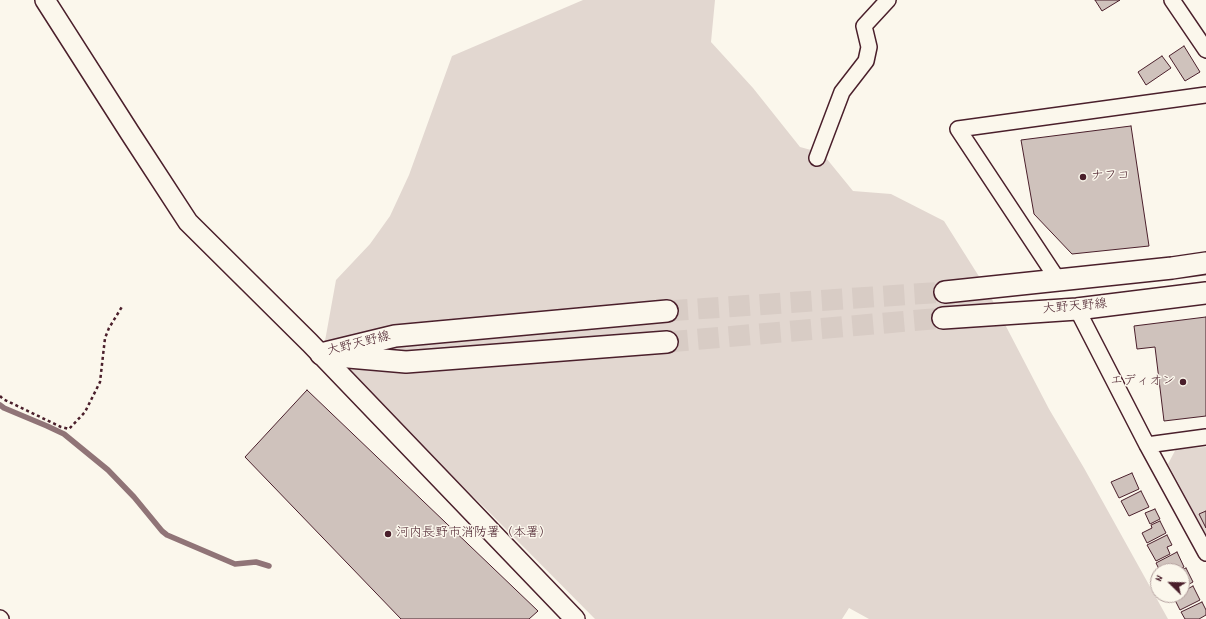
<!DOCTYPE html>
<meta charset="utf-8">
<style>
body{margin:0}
#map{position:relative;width:1206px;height:619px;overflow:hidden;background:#fbf7ec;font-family:Dekko,sans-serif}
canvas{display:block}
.north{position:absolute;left:1150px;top:563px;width:40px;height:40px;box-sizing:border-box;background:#fbf7ec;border:1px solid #b4a19f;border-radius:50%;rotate:293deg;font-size:11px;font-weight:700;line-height:16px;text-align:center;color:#4a1f2b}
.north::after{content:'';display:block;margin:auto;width:14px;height:18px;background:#4a1f2b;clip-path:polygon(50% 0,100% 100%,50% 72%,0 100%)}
</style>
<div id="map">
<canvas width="1206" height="619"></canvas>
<div class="north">N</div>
</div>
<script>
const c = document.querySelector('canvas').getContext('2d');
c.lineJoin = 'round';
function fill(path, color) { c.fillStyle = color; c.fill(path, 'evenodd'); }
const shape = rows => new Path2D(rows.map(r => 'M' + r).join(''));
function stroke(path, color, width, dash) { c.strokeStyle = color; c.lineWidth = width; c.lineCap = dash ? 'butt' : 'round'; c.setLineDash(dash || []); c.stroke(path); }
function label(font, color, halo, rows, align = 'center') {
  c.font = font + ' Dekko,"Klee One",sans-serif'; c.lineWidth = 3; c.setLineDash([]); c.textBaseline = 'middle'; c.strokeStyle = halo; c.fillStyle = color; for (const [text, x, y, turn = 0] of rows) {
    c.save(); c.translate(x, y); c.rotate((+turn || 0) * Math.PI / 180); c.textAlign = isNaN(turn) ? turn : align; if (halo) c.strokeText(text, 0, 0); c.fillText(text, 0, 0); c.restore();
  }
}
const green = shape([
 [583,0,715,0,711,42,753,88,800,147,822,153,853,191,891,194,944,221,985,286,1049,409,1084,468,1168,619,869,619,849,608,842,619,595,619,487,510,375,401,325,341,336,280,370,244,390,216,409,175,452,56],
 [1206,447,1206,535,1168,464,1176,449]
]);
const stream = shape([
 [0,405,4,408,47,426,64,434,108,470,134,497,162,531,167,535,235,564,256,562,269,566]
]);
const building = shape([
 [1095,0,1120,0,1102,11,1095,0],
 [1184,46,1200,72,1185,81,1169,56,1184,46],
 [1162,56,1171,68,1146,85,1138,72,1162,56],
 [1131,126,1149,246,1072,254,1034,214,1021,140,1131,126],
 [1206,317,1206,416,1164,421,1155,347,1137,349,1134,326,1206,317],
 [307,390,538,611,529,619,401,619,245,457,307,390],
 [1132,473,1139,489,1119,498,1111,482,1132,473],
 [1141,491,1149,507,1129,516,1121,501,1141,491],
 [1155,509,1160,519,1150,524,1145,513,1155,509],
 [1206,511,1206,528,1199,514,1206,511],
 [1160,521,1166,533,1147,543,1142,533,1152,528,1151,525,1160,521],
 [1167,535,1172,545,1167,547,1170,554,1156,561,1147,545,1167,535],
 [1177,552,1184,567,1176,571,1160,571,1156,563,1177,552],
 [1186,568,1193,582,1182,588,1182,571,1179,571,1186,568],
 [1193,586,1200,600,1180,610,1173,596,1182,595,1182,592,1193,586],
 [1202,602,1206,610,1206,615,1199,619,1185,619,1181,612,1202,602]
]);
const secondaryTunnel = shape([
 [667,311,945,292],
 [667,342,943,318]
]);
const path = shape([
 [0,396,3,399,61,427,69,429,85,412,100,382,105,338,109,328,123,305]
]);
const minor = shape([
 [1172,0,1206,50],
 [817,158,842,92,866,61,869,47,864,26,888,0],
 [1058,280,958,129,1206,95],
 [1077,309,1147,445,1206,553],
 [1147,445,1206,437],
 [0,618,1,619]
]);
const tertiary = shape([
 [45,0,130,133,188,222,310,343,575,619]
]);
const secondary = shape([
 [945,292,1172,268,1206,263],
 [943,318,1077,309,1206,293],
 [321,354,395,336,667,311],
 [337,356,406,362,667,342]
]);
const markers = [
 [1083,177,4,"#4a1f2b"],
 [1183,382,4,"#4a1f2b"],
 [388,534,4,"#4a1f2b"]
];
const poiNames = [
 ["ナフコ",1091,177],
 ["エディオン",1175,382,"right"],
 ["河内長野市消防署（本署）",396,534]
];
const streetNames = [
 ["大野天野線",1075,308,-5],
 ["大野天野線",359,345,-14]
];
fill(green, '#e2d7d0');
stroke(stream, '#907477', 5.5);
fill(building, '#cfc2bc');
stroke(building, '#4a1f2b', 1);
stroke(secondaryTunnel, '#d8ccc5', 21, [21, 10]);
stroke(minor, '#4a1f2b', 18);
stroke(tertiary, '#4a1f2b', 22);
stroke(secondary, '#4a1f2b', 24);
stroke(path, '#4a1f2b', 2.5, [3, 3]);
stroke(minor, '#fbf7ec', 15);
stroke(tertiary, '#fbf7ec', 19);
stroke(secondary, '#fbf7ec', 21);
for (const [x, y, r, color] of markers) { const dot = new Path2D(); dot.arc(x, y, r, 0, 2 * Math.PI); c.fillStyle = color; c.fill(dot); stroke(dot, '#fbf7ec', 1.5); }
label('13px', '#4a1f2b', '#fbf7ec', poiNames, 'left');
label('13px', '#4a1f2b', '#fbf7ec', streetNames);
</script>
